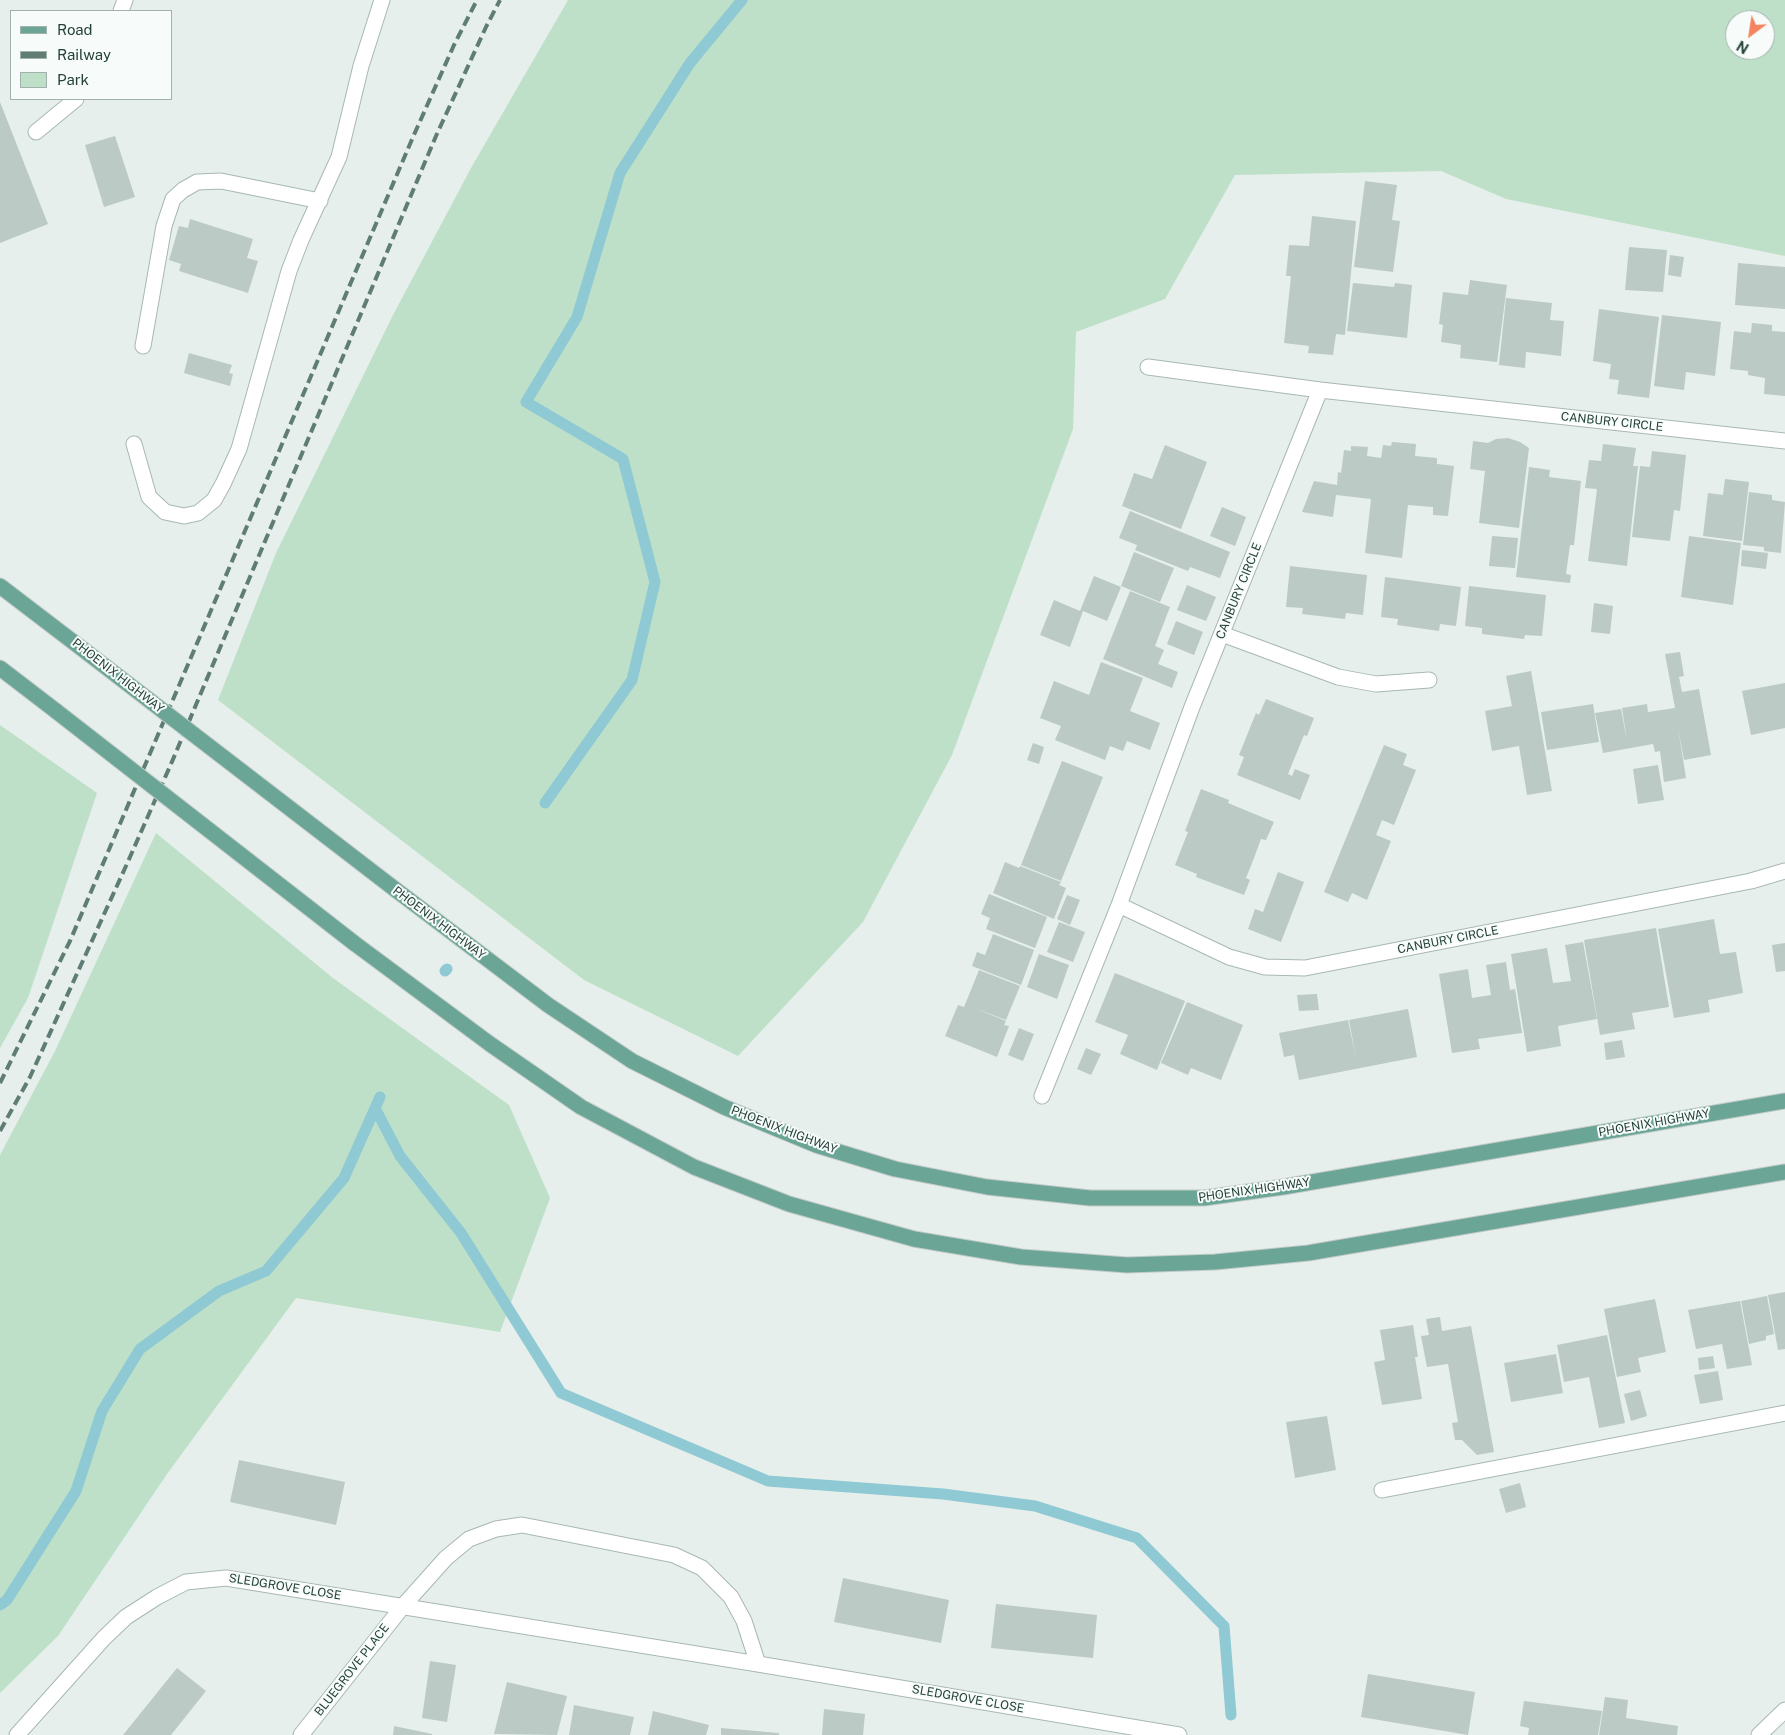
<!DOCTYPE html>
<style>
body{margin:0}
#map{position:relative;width:1785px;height:1735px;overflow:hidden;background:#e6efeb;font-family:"Public Sans",sans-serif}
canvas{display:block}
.legend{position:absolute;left:10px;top:10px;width:162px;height:90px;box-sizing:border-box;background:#f7fbf9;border:1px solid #a3b1ad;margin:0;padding:6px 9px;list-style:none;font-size:15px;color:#24423a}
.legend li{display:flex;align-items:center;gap:10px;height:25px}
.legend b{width:25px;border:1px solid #a3b1ad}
.north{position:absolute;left:1725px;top:10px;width:50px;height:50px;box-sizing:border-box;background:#f7fbf9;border:1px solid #a3b1ad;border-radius:50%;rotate:211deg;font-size:14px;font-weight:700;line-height:20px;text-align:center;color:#24423a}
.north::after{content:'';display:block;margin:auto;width:18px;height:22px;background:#f4845f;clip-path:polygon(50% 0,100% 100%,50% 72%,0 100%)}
</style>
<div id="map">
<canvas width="1785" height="1735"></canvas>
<ul class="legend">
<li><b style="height:6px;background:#6aa596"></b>Road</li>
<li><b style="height:6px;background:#5f7d75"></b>Railway</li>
<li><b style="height:14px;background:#bfe0c8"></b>Park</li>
</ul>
<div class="north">N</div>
</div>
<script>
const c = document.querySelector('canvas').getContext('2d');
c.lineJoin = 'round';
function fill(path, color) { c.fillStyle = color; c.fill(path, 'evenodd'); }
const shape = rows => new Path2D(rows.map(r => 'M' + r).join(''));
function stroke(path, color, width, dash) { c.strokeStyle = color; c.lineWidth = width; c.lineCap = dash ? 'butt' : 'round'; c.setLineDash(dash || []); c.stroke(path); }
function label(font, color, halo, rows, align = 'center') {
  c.font = font + ' "Public Sans",sans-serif'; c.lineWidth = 4; c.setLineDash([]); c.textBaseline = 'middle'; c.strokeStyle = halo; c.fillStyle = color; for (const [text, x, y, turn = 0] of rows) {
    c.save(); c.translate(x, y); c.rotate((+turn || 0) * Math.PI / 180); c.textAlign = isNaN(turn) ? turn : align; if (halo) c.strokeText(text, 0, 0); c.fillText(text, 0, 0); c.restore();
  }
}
const green = shape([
 [568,0,1785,0,1785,256,1506,199,1441,171,1235,175,1165,299,1076,332,1073,429,952,755,863,922,738,1056,584,980,218,700,276,553,393,315,471,168],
 [1735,20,1765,20,1765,50,1735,50],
 [0,725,97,793,28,998,0,1048],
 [156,833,333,978,509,1105,550,1198,500,1332,296,1298,167,1474,58,1636,0,1693,0,1155,55,1051]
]);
const stream = shape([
 [545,803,632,680,655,582,623,459,526,402,577,317,620,173,690,63,742,0],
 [445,971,447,969],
 [375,1108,400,1156,461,1233,561,1393,768,1481,943,1494,1035,1506,1137,1538,1224,1626,1231,1715],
 [0,1605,7,1600,76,1491,102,1411,140,1349,219,1291,266,1271,344,1178,380,1097]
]);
const building = shape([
 [0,102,48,224,0,243],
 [115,136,135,197,104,207,85,145],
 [1365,181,1397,185,1392,220,1400,221,1393,272,1354,267],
 [1312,216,1356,221,1345,335,1336,334,1333,355,1308,353,1309,346,1284,343,1291,276,1286,276,1289,245,1309,246],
 [190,219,253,239,247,258,258,261,248,293,179,271,181,264,169,260,179,226,188,228],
 [1629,247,1667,250,1663,292,1625,290],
 [1670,255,1684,257,1681,277,1668,275],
 [1738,263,1785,267,1785,309,1735,305],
 [1470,280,1507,285,1497,362,1460,358,1461,345,1441,342,1443,325,1439,324,1443,292,1468,295],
 [1353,283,1394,287,1395,283,1412,285,1407,338,1347,331],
 [1506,298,1552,303,1550,320,1564,321,1561,356,1526,352,1525,368,1499,365],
 [1599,309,1659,317,1649,398,1617,394,1619,380,1609,379,1611,364,1593,361],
 [1662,315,1721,322,1715,376,1686,372,1684,390,1654,386],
 [1752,323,1772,325,1772,331,1785,332,1785,396,1764,394,1765,378,1748,375,1748,371,1730,369,1734,331,1751,333],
 [189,353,232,365,229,373,233,374,230,386,184,373],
 [1508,438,1520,442,1529,448,1519,528,1479,523,1485,471,1470,469,1473,441,1488,443,1496,439],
 [1392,442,1416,444,1415,456,1437,458,1437,464,1454,466,1448,516,1433,515,1433,507,1408,505,1402,558,1365,553,1371,499,1336,495,1333,517,1302,512,1314,481,1337,485,1338,472,1341,473,1344,450,1351,451,1351,446,1368,447,1367,456,1381,458,1383,445,1391,446],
 [1603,444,1636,448,1633,466,1638,466,1627,566,1588,561,1597,489,1585,488,1589,460,1601,461],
 [1165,445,1207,462,1181,529,1122,506,1134,473,1152,479],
 [1652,451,1686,455,1680,511,1674,510,1670,541,1632,537,1640,466,1650,467],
 [1529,467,1550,470,1549,477,1581,481,1574,545,1570,545,1566,574,1571,575,1570,583,1516,577],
 [1725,479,1749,482,1742,541,1703,536,1708,493,1723,495],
 [1749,492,1772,495,1772,500,1785,502,1781,553,1764,551,1764,547,1743,545],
 [1222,507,1246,517,1235,546,1210,536],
 [1130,511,1230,552,1220,578,1190,567,1188,571,1135,550,1137,545,1119,538],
 [1492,536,1518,538,1515,568,1489,566],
 [1689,536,1741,543,1733,605,1681,597],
 [1742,550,1768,553,1766,569,1741,566],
 [1134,552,1174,568,1160,602,1121,586],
 [1290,566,1367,575,1363,615,1346,613,1345,619,1302,614,1303,608,1286,607],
 [1094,576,1121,587,1107,621,1083,611,1070,647,1040,635,1054,600,1080,611],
 [1385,577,1461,587,1456,626,1440,624,1439,631,1397,625,1398,619,1381,617],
 [1187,585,1216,597,1206,621,1177,610],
 [1469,586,1546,595,1542,636,1525,635,1524,639,1482,634,1482,628,1465,626],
 [1130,591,1170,607,1155,646,1164,650,1158,664,1178,672,1172,688,1103,659],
 [1594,603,1613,606,1610,634,1591,632],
 [1176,621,1203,632,1194,655,1167,644],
 [1680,652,1684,676,1679,677,1682,692,1699,689,1711,755,1684,760,1678,728,1686,778,1664,782,1660,751,1655,752,1653,744,1603,753,1595,713,1621,709,1627,741,1622,708,1647,704,1648,712,1675,708,1665,654],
 [1101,662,1143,678,1130,711,1160,723,1150,750,1127,741,1123,751,1110,746,1105,760,1055,740,1061,726,1040,718,1054,681,1089,695],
 [1531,671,1552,791,1527,795,1519,746,1492,751,1485,711,1512,706,1506,676],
 [1785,683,1785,728,1751,735,1742,691],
 [1266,699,1314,718,1307,736,1304,735,1288,774,1292,776,1295,769,1310,775,1300,800,1237,775,1244,757,1239,755,1256,713,1259,715],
 [1593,704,1599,742,1547,750,1541,712],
 [1033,743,1044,747,1039,764,1027,760],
 [1384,745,1407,754,1403,765,1416,770,1394,825,1382,820,1376,835,1391,841,1367,900,1352,893,1348,902,1324,892],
 [1062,761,1103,777,1061,881,1021,865],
 [1658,765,1664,800,1638,804,1633,769],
 [1201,789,1229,800,1228,803,1274,822,1266,840,1261,839,1254,858,1246,878,1250,880,1244,895,1196,877,1197,874,1175,865,1188,832,1185,831],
 [1005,862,1019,868,1020,866,1061,882,1059,885,1066,888,1054,919,993,893],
 [1278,872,1304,882,1281,942,1248,929,1255,909,1263,912],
 [989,894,1047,917,1035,948,986,929,990,918,981,914],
 [1067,895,1080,900,1070,925,1057,919],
 [1714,919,1720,954,1736,952,1743,993,1708,1000,1710,1012,1674,1018,1658,929],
 [1059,922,1085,932,1073,962,1047,952],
 [1656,928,1669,1007,1632,1013,1635,1029,1600,1035,1584,940],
 [993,934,1034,950,1021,985,972,966,977,952,985,955],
 [1583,942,1597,1019,1558,1026,1561,1046,1527,1052,1511,954,1547,948,1553,983,1571,981,1565,945],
 [1785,943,1785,971,1776,972,1772,945],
 [1039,954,1069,965,1057,999,1027,987],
 [1506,962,1510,990,1515,989,1522,1033,1478,1039,1480,1049,1452,1053,1439,974,1468,969,1472,998,1491,995,1486,965],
 [979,970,1020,986,1006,1020,972,1007,1006,1021,1004,1025,1009,1026,997,1057,945,1036,958,1005,964,1007],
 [1115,973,1185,1001,1157,1070,1120,1054,1128,1035,1095,1022],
 [1317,994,1319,1010,1299,1011,1297,995],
 [1187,1002,1243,1025,1221,1080,1191,1068,1188,1075,1161,1063],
 [1408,1009,1417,1057,1299,1080,1294,1055,1284,1057,1279,1033,1348,1020,1356,1058,1349,1020],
 [1019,1028,1034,1034,1023,1061,1008,1055],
 [1622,1040,1625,1057,1606,1060,1604,1043],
 [1086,1048,1101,1054,1091,1075,1077,1069],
 [1785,1292,1785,1349,1778,1350,1768,1295],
 [1767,1296,1774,1334,1766,1336,1766,1340,1749,1344,1741,1301],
 [1655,1299,1666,1352,1638,1358,1641,1372,1617,1377,1604,1309],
 [1740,1301,1752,1365,1727,1369,1722,1344,1696,1349,1688,1310],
 [1440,1317,1442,1331,1471,1326,1494,1452,1477,1455,1462,1440,1455,1440,1452,1423,1458,1422,1448,1364,1427,1367,1421,1336,1429,1335,1426,1319],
 [1413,1325,1418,1357,1415,1357,1422,1399,1382,1405,1374,1362,1385,1360,1380,1330],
 [1607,1335,1625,1423,1599,1428,1589,1377,1564,1382,1557,1345],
 [1556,1354,1563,1393,1511,1402,1504,1363],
 [1713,1356,1715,1368,1699,1370,1698,1358],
 [1718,1371,1723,1400,1700,1404,1694,1375],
 [1640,1390,1647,1416,1631,1421,1624,1394],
 [1327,1416,1336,1470,1295,1478,1286,1422],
 [239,1460,345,1482,336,1525,230,1502],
 [1520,1483,1526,1507,1506,1513,1499,1489],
 [843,1578,949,1600,941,1643,834,1622],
 [996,1604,1097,1615,1093,1658,991,1648],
 [430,1661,456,1665,447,1722,422,1718],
 [177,1668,206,1691,171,1735,123,1735],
 [1368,1674,1475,1692,1468,1735,1361,1717],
 [507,1682,567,1696,557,1735,494,1734],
 [1605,1697,1628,1700,1626,1718,1678,1726,1677,1735,1599,1735],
 [1524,1701,1602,1711,1598,1735,1528,1735,1529,1728,1520,1726],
 [574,1705,634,1717,630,1735,569,1735],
 [824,1709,865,1714,863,1735,822,1735],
 [653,1711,709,1725,706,1735,648,1735],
 [394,1726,432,1734,432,1735,393,1735],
 [721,1728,779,1733,779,1735,721,1735]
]);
const minor = shape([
 [121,11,125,0],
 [36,132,76,99],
 [143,346,164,226,173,199,183,190,197,182,221,181,320,201],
 [1148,367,1320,390,1785,441],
 [134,444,149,497,165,512,184,516,198,513,214,500,223,484,239,449,289,271,301,240,339,157,361,66,382,0],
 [1222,634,1338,677,1376,684,1429,680],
 [1119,905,1229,957,1265,967,1305,968,1751,881,1785,871],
 [1042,1096,1119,905,1192,707,1320,390],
 [1382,1490,1785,1413],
 [17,1735,104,1638,126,1617,157,1597,186,1582,226,1578,758,1664,1179,1735],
 [301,1735,403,1606,446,1558,469,1539,496,1529,522,1525,674,1555,702,1568,731,1597,744,1621,758,1664],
 [1759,1735,1785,1710]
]);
const major = shape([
 [0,586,89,654],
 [0,668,56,711],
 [396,890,548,1005,632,1061,724,1107,816,1145,895,1169,987,1187,1090,1198,1204,1198,1283,1187,1785,1101],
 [354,943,490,1044,581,1107,694,1167,789,1204,914,1239,1021,1257,1127,1265,1215,1262,1308,1253,1785,1172]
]);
const rail = shape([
 [0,1083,70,941,413,137,454,45,477,0],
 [0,1131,30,1077,126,866,171,764,436,136,486,27,500,0]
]);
const majorBridge = shape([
 [89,654,396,890],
 [56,711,354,943]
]);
const streetNames = [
 ["CANBURY CIRCLE",1612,422,6],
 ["CANBURY CIRCLE",1239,591,-68],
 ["PHOENIX HIGHWAY",118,676,38],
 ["PHOENIX HIGHWAY",439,923,37],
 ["CANBURY CIRCLE",1448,940,-11],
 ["PHOENIX HIGHWAY",1654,1123,-10],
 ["PHOENIX HIGHWAY",784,1130,21],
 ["PHOENIX HIGHWAY",1254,1190,-8],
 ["SLEDGROVE CLOSE",285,1587,9],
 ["BLUEGROVE PLACE",352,1670,-52],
 ["SLEDGROVE CLOSE",968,1699,10]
];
fill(green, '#bfe0c8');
stroke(stream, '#8ec9d4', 11);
fill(building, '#bbcac4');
stroke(minor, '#a8b8b2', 17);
stroke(major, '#c2cac8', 17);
stroke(minor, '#fff', 15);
stroke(major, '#6aa596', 15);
stroke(rail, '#5f7d75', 4, [10, 5]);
stroke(majorBridge, '#c2cac8', 17, []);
stroke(majorBridge, '#6aa596', 15);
label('12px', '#24423a', '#f7fbf9', streetNames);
</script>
